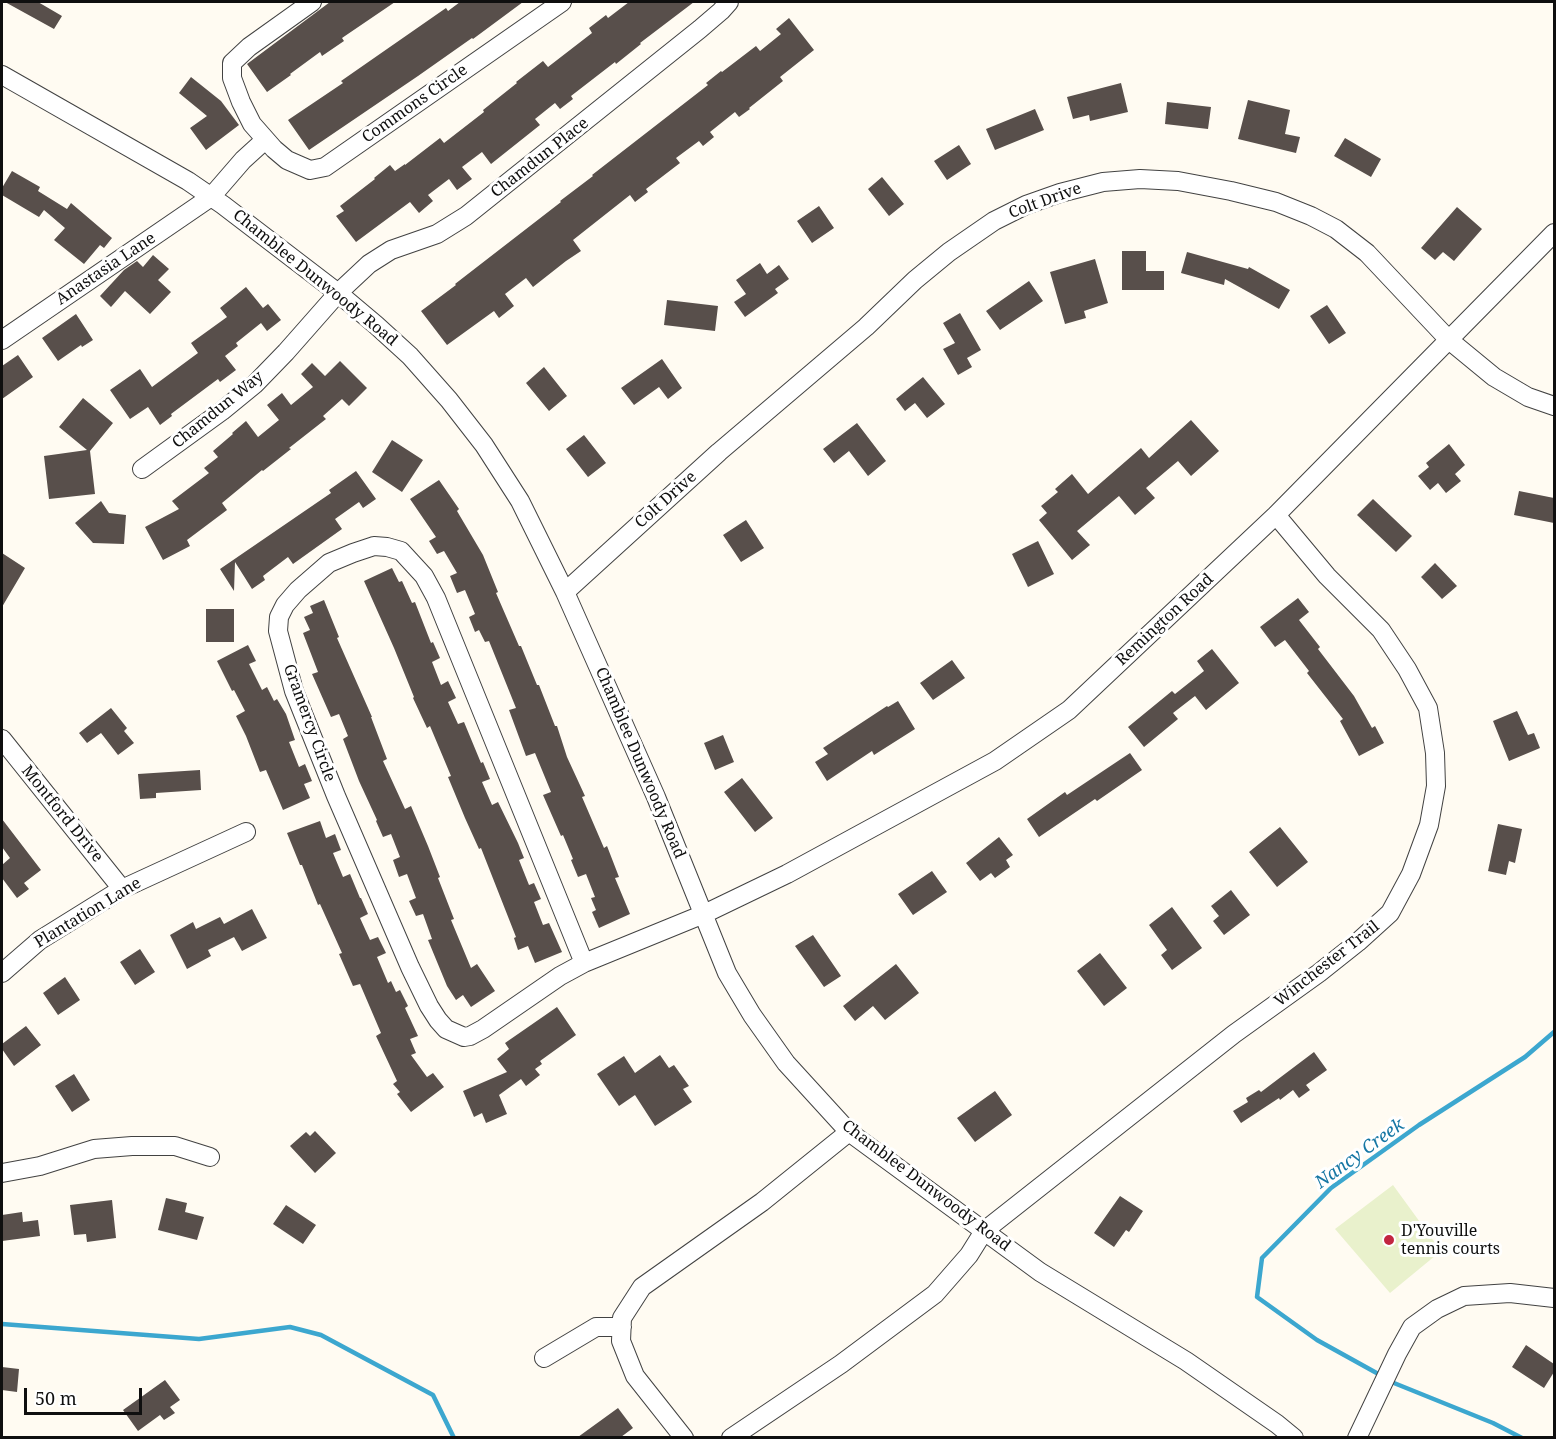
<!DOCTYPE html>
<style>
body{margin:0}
#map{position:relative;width:1556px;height:1439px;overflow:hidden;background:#fffbf2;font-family:"Noto Serif",serif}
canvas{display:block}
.frame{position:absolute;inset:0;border:3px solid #0f0f0f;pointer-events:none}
.scale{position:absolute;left:24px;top:1388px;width:118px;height:27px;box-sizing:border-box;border:3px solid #0f0f0f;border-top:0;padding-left:8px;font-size:18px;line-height:21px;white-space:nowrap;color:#0f0f0f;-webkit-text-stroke:4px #fff;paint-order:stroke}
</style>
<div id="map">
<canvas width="1556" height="1439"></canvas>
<div class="frame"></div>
<div class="scale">50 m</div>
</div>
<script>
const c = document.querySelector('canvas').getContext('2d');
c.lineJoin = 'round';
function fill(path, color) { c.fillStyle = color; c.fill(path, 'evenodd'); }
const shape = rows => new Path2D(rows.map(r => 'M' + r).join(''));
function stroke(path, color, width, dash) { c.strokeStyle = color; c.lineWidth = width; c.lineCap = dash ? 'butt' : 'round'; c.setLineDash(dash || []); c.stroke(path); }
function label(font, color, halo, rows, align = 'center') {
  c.font = font + ' "Noto Serif",serif'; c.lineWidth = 6; c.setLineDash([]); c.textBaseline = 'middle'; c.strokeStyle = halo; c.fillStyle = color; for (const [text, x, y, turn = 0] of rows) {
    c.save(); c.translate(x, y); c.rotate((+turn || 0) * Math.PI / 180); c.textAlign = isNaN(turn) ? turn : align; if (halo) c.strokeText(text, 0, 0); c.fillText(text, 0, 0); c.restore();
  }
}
const pitch = shape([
 [1393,1185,1441,1251,1390,1293,1335,1229]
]);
const stream = shape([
 [2,1324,199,1339,290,1327,321,1335,433,1395,454,1438],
 [1382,1376,1317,1340,1257,1297,1262,1258,1331,1188,1419,1125,1525,1057,1554,1032],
 [1389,1381,1493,1423,1522,1438]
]);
const building = shape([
 [5,2,38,2,62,16,54,29],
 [330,2,395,2,342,38,344,41,322,56,320,52,290,74,291,75,267,92,247,64],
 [460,2,523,2,473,39,472,38,418,76,309,150,288,120,343,83,341,81,446,8,448,11],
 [629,2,694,2,640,43,641,44,616,64,615,62,571,96,573,99,560,109,555,103,535,119,540,125,491,164,482,152,462,167,472,179,457,190,449,179,428,195,433,201,419,213,410,202,356,242,336,216,344,211,340,206,375,179,374,178,390,165,395,171,405,164,405,165,440,138,444,143,484,112,483,110,517,83,516,82,543,61,548,67,592,33,589,28,606,15,608,18],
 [789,18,814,50,780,77,783,81,749,108,750,109,739,117,735,112,710,132,714,137,703,146,699,141,676,158,680,163,646,189,648,192,635,202,630,195,573,240,581,251,566,261,533,287,526,278,505,294,514,306,499,318,494,311,447,345,421,311,456,285,455,284,561,202,560,201,593,176,592,175,708,85,706,83,721,71,722,72,756,46,760,51,781,34,776,29],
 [191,77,221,101,239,125,206,150,190,128,207,116,179,93],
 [1121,83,1128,112,1090,121,1089,115,1073,119,1067,97],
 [1248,100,1290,110,1285,134,1300,137,1296,153,1238,139],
 [1167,102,1211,107,1208,129,1165,124],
 [1035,109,1044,130,995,150,986,129],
 [1345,138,1381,159,1371,177,1334,156],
 [959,145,971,164,947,180,934,161],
 [12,171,40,187,38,191,67,209,71,203,112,238,104,248,100,245,84,264,54,240,65,228,44,210,39,217,2,195,2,188],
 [882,177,904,204,889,216,868,189],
 [819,206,834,228,812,243,797,221],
 [1457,207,1482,229,1454,261,1443,252,1435,260,1421,248],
 [1122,251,1146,251,1146,271,1164,271,1164,290,1122,290],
 [1187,252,1248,269,1249,267,1290,290,1279,309,1225,279,1224,285,1181,273],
 [153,255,169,269,158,280,171,292,150,314,125,291,111,307,100,296,124,270,137,261,143,267],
 [1095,259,1108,303,1084,311,1086,318,1065,324,1050,272],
 [760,263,767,274,779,265,789,279,775,289,778,293,745,317,734,302,746,294,736,280],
 [1029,281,1043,301,1000,330,986,311],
 [246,287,263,308,268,304,281,320,267,331,261,323,236,343,238,346,225,356,236,370,220,382,218,379,171,414,172,416,160,425,148,407,130,419,110,390,140,369,152,387,198,353,191,343,227,317,220,308],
 [667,300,718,306,715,331,664,325],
 [1327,305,1346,333,1329,344,1310,316],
 [960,313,981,350,967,358,972,367,958,375,943,349,955,343,943,323],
 [76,314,93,340,82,347,81,345,58,361,42,338],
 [18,355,33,377,2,399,2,366],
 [662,359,682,388,668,399,659,387,634,405,621,388],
 [340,361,367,388,349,406,342,399,323,416,326,419,289,448,291,449,263,471,262,470,222,503,227,510,187,540,190,546,163,560,145,527,179,509,172,501,209,473,204,468,218,457,213,451,233,434,232,433,246,421,258,437,279,420,267,405,282,393,291,405,313,387,301,374,312,363,325,376],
 [544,367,567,396,549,411,526,383],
 [923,377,945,404,927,418,915,403,905,411,896,399],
 [83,398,113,423,90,451,95,494,49,499,44,456,87,450,59,427],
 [1191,420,1219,451,1191,476,1178,461,1146,488,1155,498,1135,515,1119,496,1077,531,1090,545,1072,560,1039,520,1047,513,1041,506,1058,492,1055,489,1072,474,1088,494,1141,448,1149,458],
 [857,423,886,461,868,476,849,451,834,463,823,449],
 [584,435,606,463,588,477,566,449],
 [392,440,423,460,402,492,372,472],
 [1449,444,1465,465,1455,474,1461,481,1446,493,1438,483,1430,490,1418,476,1429,467,1426,463],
 [356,471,376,499,363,508,359,502,335,519,342,529,293,564,288,557,263,576,265,580,252,589,235,562,234,591,220,569,331,493,329,490],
 [439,480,459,509,457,511,483,555,498,592,496,593,519,646,521,646,537,685,539,685,555,726,557,726,567,757,585,796,582,797,604,848,607,846,619,877,615,878,630,914,599,928,592,912,596,910,591,898,595,897,586,874,578,877,571,860,573,859,563,835,561,836,543,795,551,792,535,753,526,756,509,710,516,708,489,641,485,642,479,630,475,632,469,617,475,614,465,590,457,593,450,576,457,573,444,551,437,554,429,541,436,537,410,499],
 [1519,491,1554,498,1554,523,1514,515],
 [1373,499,1412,536,1396,552,1357,515],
 [101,501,109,513,126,515,124,544,93,543,75,523],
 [746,520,764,548,741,562,723,535],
 [1038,541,1054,574,1028,587,1012,554],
 [2,553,25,568,2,607],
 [1435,563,1457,586,1442,599,1421,577],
 [392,568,399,582,402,581,412,603,415,602,431,643,433,642,440,658,432,662,441,685,448,681,456,698,448,702,458,724,464,722,481,763,483,762,490,779,482,782,492,805,498,802,518,843,524,858,519,860,529,885,534,883,541,899,534,902,543,925,549,923,562,952,535,963,528,946,518,950,514,938,516,937,481,848,479,849,465,818,448,777,451,776,430,726,427,728,413,698,414,697,394,648,364,581],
 [1298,598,1309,612,1299,620,1320,647,1318,649,1354,696,1372,728,1375,726,1384,743,1359,756,1340,721,1343,719,1307,673,1309,671,1285,640,1275,647,1260,627],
 [324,600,339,637,337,638,372,717,371,717,387,759,383,761,405,809,411,806,428,846,440,877,438,878,454,919,451,920,471,968,477,964,495,991,471,1007,463,995,456,1000,447,986,428,940,432,939,423,914,416,916,409,901,416,898,407,874,399,877,393,860,400,857,391,834,383,837,376,821,377,820,359,781,343,739,348,736,339,714,331,717,312,674,318,672,303,633,310,630,304,617,313,613,310,606],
 [206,609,234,609,234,642,206,642],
 [248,645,256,661,249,664,262,690,267,687,274,701,277,699,286,714,295,740,289,742,299,767,305,764,312,781,304,784,310,798,283,810,266,770,260,772,246,736,236,716,245,711,234,690,232,691,217,661],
 [1212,649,1239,683,1206,710,1195,696,1173,713,1178,719,1144,747,1128,727,1172,691,1175,694,1204,671,1197,661],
 [952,660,965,678,933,700,920,683],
 [898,701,915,729,874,755,872,751,827,781,815,762,828,754,823,748,887,706,888,707],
 [111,708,127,728,124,731,134,743,118,755,101,733,87,743,79,733],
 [1517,711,1528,735,1534,733,1540,748,1509,761,1493,721],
 [723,735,734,762,715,770,704,743],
 [1130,753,1142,770,1097,801,1095,799,1039,837,1027,819,1065,792,1067,795],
 [200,770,201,790,156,793,156,798,140,799,138,774],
 [742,778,773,818,755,832,724,792],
 [2,819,41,870,24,883,29,889,17,898,2,878,2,865,10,858,2,847],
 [320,821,326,838,335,834,341,850,333,853,343,877,350,874,360,898,361,898,368,914,360,918,370,940,378,937,386,953,377,957,388,983,391,981,396,992,400,990,408,1006,405,1008,418,1036,410,1039,416,1053,411,1055,427,1077,433,1073,444,1087,411,1112,397,1094,400,1092,393,1084,397,1081,376,1036,381,1033,360,984,353,986,339,954,342,953,320,904,318,905,302,865,300,865,287,833],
 [1498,824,1522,829,1515,863,1509,861,1506,875,1488,871],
 [1280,827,1308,862,1277,887,1249,852],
 [999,837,1013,855,1006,860,1010,867,995,878,991,873,980,881,966,863],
 [932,871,947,892,913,915,898,894],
 [1231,890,1250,915,1224,935,1213,921,1219,916,1211,906],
 [1172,907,1202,948,1172,970,1161,955,1167,950,1149,925],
 [252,909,267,938,242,951,234,937,208,950,211,956,187,969,170,935,193,922,196,929,220,917,224,924],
 [813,935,841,976,824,987,795,946],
 [140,949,155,972,135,985,120,962],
 [1100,953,1127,988,1104,1006,1077,971],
 [896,964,919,993,885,1020,873,1006,855,1021,843,1006],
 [65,977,80,1000,58,1015,43,993],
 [557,1007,576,1035,540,1061,542,1064,535,1069,540,1075,526,1086,521,1079,499,1095,507,1114,486,1123,482,1113,474,1117,463,1091,507,1072,497,1059,509,1049,505,1043],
 [26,1026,41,1045,14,1066,2,1049,2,1044],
 [1314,1052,1327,1070,1306,1085,1310,1090,1299,1098,1293,1090,1280,1100,1279,1098,1241,1123,1233,1111,1248,1102,1246,1098,1259,1090,1261,1092],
 [660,1055,669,1068,674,1065,689,1086,683,1089,692,1102,655,1126,635,1095,619,1106,597,1074,624,1056,635,1073],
 [74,1074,90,1100,72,1112,55,1086],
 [995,1091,1012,1115,975,1142,957,1118],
 [315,1131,336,1153,315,1173,290,1146,306,1132,310,1136],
 [1120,1196,1143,1211,1129,1232,1126,1230,1114,1247,1094,1233],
 [166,1198,187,1203,185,1212,204,1217,197,1240,158,1230],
 [112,1200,116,1238,87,1242,86,1234,74,1235,70,1205],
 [286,1205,316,1225,303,1244,273,1224],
 [22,1212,23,1222,38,1220,40,1236,2,1241,2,1215],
 [1526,1345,1554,1364,1554,1372,1544,1388,1512,1367],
 [2,1367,19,1369,17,1392,2,1390],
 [165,1380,180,1400,170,1407,175,1413,164,1420,160,1415,138,1431,123,1410],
 [618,1408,633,1428,621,1437,578,1437]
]);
const minor = shape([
 [312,2,249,47,232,63,232,78,241,102,252,124,274,149,287,160,310,170,325,167,562,2],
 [2,75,188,181,223,205,338,293,376,325,410,356,449,400,484,445,520,501,565,592,656,797,727,973,752,1015,786,1063,849,1132,1040,1272,1186,1361,1277,1424,1294,1438],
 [2,340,211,197,243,160,265,140],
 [142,469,222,411,255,384,286,352,338,293,369,264,391,250,437,234,466,216,700,29,721,11,729,2],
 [374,546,387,547,401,551,424,576,436,598,584,963,560,976,483,1029,470,1036,464,1037,446,1029,438,1020,429,1006,410,967,336,796,294,691,278,631,279,617,285,605,298,590,329,563,353,553,374,546],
 [565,592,719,452,866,327,915,280,949,252,994,221,1026,205,1060,193,1103,182,1140,179,1178,181,1231,191,1276,202,1311,216,1336,229,1367,253,1449,340,1494,377,1528,397,1554,406],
 [2,739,122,889],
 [584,963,704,914,787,874,995,761,1069,710,1276,515,1554,233],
 [2,973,40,940,122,889,246,832],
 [2,1173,40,1166,94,1149,132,1146,175,1146,210,1157],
 [544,1358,596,1327,622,1327],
 [684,1438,635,1376,621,1341,622,1318,642,1287,762,1202,849,1132],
 [731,1438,841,1364,935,1294,969,1255,984,1231,1234,1034,1319,973,1358,942,1390,913,1411,874,1429,825,1436,786,1435,753,1428,708,1407,669,1381,630,1327,576,1276,515],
 [1357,1438,1397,1354,1412,1327,1437,1309,1464,1296,1510,1293,1554,1298]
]);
const markers = [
 [1389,1240,6,"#c22540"]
];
const streetNames = [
 ["Commons Circle",415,104,-35],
 ["Chamdun Place",540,158,-38],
 ["Colt Drive",1045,201,-20],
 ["Anastasia Lane",106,269,-34],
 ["Chamblee Dunwoody Road",315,278,39],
 ["Chamdun Way",218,410,-39],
 ["Colt Drive",666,500,-42],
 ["Remington Road",1165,620,-43],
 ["Gramercy Circle",309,723,70],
 ["Chamblee Dunwoody Road",640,763,67],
 ["Montford Drive",62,814,51],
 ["Plantation Lane",88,913,-31],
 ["Winchester Trail",1327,964,-38],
 ["Chamblee Dunwoody Road",926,1186,37]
];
const poiNames = [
 ["D'Youville",1401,1231],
 ["tennis courts",1401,1249]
];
const waterNames = [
 ["Nancy Creek",1360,1154,-36]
];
fill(pitch, '#e9f1cc');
stroke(stream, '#3ca7cf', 4.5);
fill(building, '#584f4b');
stroke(minor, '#424242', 20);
stroke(minor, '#fff', 18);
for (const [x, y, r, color] of markers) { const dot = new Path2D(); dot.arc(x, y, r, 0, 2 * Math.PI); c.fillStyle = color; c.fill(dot); stroke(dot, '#fff', 2); }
label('16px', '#0f0f0f', '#fff', streetNames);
label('16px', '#0f0f0f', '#fff', poiNames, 'left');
label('italic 18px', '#1677a4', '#fff', waterNames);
</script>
